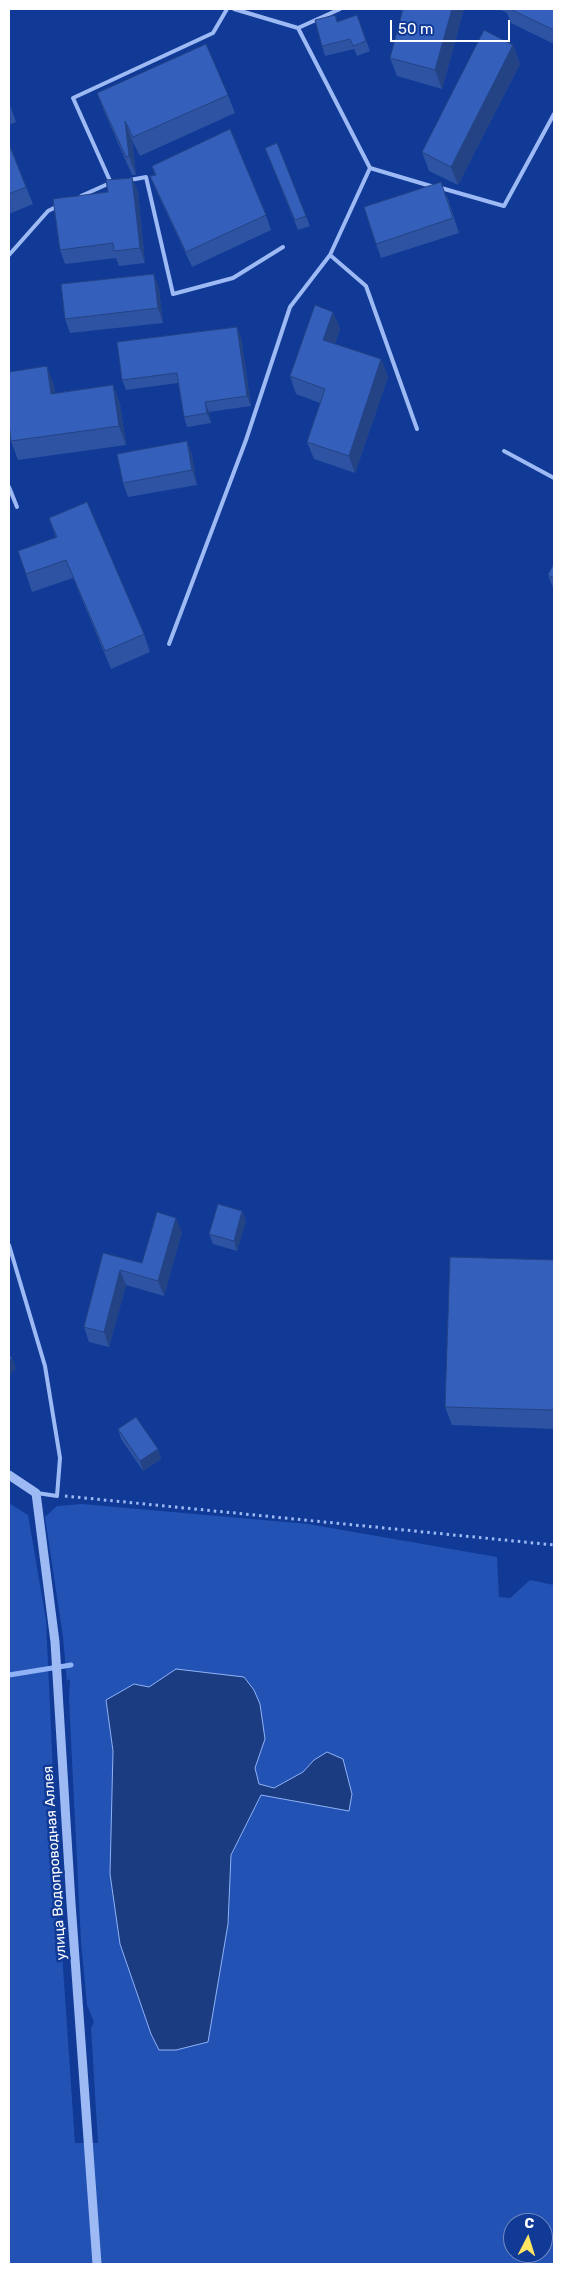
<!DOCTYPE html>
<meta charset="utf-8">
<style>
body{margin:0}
#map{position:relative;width:563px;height:2273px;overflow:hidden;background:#103a95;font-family:Rubik,sans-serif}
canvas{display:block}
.frame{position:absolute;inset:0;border:10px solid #fff;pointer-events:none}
.north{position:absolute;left:503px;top:2213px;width:50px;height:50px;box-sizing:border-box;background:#103a95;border:1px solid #7089bf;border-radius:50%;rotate:5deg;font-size:14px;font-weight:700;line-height:20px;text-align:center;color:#fff}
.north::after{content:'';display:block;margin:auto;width:18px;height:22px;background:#ffe561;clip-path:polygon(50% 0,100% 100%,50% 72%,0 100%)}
.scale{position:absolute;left:390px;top:20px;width:120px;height:22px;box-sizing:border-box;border:2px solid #fff;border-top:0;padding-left:6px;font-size:15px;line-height:18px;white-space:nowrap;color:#fff;-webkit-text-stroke:4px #103a95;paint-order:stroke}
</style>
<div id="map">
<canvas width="563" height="2273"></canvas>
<div class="frame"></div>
<div class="north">С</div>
<div class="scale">50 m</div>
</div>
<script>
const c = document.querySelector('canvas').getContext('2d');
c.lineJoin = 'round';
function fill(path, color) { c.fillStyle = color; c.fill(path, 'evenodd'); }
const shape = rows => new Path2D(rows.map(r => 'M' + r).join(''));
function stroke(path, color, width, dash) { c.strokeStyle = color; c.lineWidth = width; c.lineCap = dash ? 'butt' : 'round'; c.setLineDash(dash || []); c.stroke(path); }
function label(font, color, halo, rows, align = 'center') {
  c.font = font + ' Rubik,sans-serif'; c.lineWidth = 5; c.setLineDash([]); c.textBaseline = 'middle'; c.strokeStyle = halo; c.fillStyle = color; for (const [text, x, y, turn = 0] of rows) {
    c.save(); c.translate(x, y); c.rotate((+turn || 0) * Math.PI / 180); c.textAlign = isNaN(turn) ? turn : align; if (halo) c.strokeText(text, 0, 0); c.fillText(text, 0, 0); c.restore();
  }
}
const green = shape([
 [9,1503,28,1515,46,1620,60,1923,75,2143,98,2143,91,2028,94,2022,87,2005,81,1942,69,1699,70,1679,67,1681,63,1637,45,1517,57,1506,82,1504,308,1524,497,1557,499,1597,510,1598,530,1580,554,1585,554,2264,9,2264],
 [134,1684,149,1687,265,1738,255,1768,258,1784,274,1788,303,1772,314,1760,349,1811,261,1794,231,1855,228,1924,159,2050,151,2034,120,1944,110,1874,113,1751,106,1701],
 [513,2223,543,2223,543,2253,513,2253]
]);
const water = shape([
 [176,1669,244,1677,254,1690,260,1704,265,1739,255,1768,259,1784,274,1788,303,1772,314,1760,327,1752,343,1759,352,1794,349,1811,261,1795,231,1855,228,1924,208,2042,176,2050,159,2050,151,2034,120,1944,110,1874,113,1751,106,1700,134,1684,149,1687,176,1669]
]);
const stream = shape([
 [9,1675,71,1665]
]);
const path = shape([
 [65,1496,554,1545]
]);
const service = shape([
 [234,9,298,28,370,168,434,187],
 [298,28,340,9],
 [370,168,330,255,366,286,417,429],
 [130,180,146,177,173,294,233,278,283,247],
 [111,183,73,98,213,33,227,9],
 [441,188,504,206,554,114],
 [81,196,110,183],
 [9,255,48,211,58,206],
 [504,451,554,478],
 [9,487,17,507],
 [169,644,246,440,290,307,330,255],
 [9,1245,45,1366,60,1458,57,1496,37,1493]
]);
const tertiary = shape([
 [9,1475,36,1493,55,1642,71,1903,97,2264]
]);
const wall = shape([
 [464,9,442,89,397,76,390,58],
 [499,9,554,9,554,44,511,23,507,13],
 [357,15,370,51,357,56,354,49,325,56,322,46,337,22],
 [513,45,520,64,458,185,429,171,422,152],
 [97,93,228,95,235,113,140,156,132,140,136,175,132,175,104,111],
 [9,102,16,122,9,125],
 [9,144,33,204,9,214],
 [265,148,306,216,310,226,298,230],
 [152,166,266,215,271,230,192,267,156,190,150,176,155,175],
 [132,178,138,192,145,263,119,266,116,258,65,264,60,250],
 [447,196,459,233,381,258,376,244],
 [159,288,163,323,70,333,65,319],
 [333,312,340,329,335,344,381,359,388,377,355,473,314,459,307,442,320,403,296,394,290,376],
 [241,337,251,406,209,412,211,423,187,427,184,417,178,383,126,390,122,380],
 [54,385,55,393,113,385,120,404,126,445,18,460,11,441],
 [187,441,192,456,197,485,128,497,123,483],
 [49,518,144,634,150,652,111,669,73,578,32,592,18,551,56,538],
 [554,563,554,591,548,575],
 [242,1211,246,1221,237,1251,213,1244,209,1234],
 [182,1232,164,1296,126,1285,109,1347,89,1342,84,1327,103,1253,142,1263],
 [554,1260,554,1429,452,1425,445,1407],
 [118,1429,158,1449,161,1459,143,1471,121,1439]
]);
const shadedWall = shape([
 [452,9,464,9,442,89,435,70],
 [513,45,520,64,458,185,451,167],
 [125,121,132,140,136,175,129,156],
 [132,178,138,192,145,263,140,248],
 [154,274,159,288,163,323,158,308],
 [333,312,340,329,330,358,323,340],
 [237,327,241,337,251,406,247,396],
 [381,359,388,377,355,473,349,456],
 [47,366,54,385,58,412,51,394],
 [113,385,120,404,126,445,119,426],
 [205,402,209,412,211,423,207,413],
 [187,441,192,456,197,485,192,470],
 [242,1211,246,1221,237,1251,234,1241],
 [176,1218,182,1232,164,1296,158,1281],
 [120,1270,126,1285,109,1347,104,1332],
 [12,1358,16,1368,9,1376,9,1362],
 [158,1449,161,1459,143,1471,140,1461]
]);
const building = shape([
 [403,9,452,9,435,70,390,58,403,9],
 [510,9,554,9,554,30,510,9],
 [335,15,337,22,357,15,366,41,353,46,350,39,322,46,315,20,335,15],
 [484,30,513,45,451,167,422,152,484,30],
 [206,44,228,95,133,137,125,121,129,156,126,157,97,93,206,44],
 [230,129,266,215,186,252,150,176,156,175,152,166,230,129],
 [277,143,306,216,295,220,265,148,277,143],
 [9,144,26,187,9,194,9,144],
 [132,178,140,248,114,251,113,243,60,250,53,199,108,192,106,180,132,178],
 [441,182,453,218,376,244,364,207,441,182],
 [154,274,158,308,65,319,61,284,154,274],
 [315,305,333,312,323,340,381,359,349,456,307,442,325,389,290,376,315,305],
 [237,327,247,396,205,402,207,413,184,417,177,373,122,380,117,342,237,327],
 [47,366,51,394,113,385,119,426,11,441,9,423,9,372,47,366],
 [187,441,192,470,123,483,117,454,187,441],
 [87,502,144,634,105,651,66,560,26,574,18,551,57,537,49,518,87,502],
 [554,563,554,578,548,575,554,563],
 [218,1204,242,1211,234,1241,209,1234,218,1204],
 [157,1212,176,1218,158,1281,120,1270,104,1332,84,1327,103,1253,142,1263,157,1212],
 [450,1257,554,1260,554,1410,445,1407,450,1257],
 [9,1355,12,1358,9,1362,9,1355],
 [136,1417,158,1449,140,1461,118,1429,136,1417]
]);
const streetNames = [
 ["улица Водопроводная Аллея",55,1863,-94]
];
fill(green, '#2252b4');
fill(water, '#1c3c81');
stroke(water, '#90b3f7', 1);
stroke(stream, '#90b3f7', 5);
stroke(path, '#9ebaf4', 3, [2.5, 4]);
stroke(service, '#9ebaf4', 4);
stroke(tertiary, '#9ebaf4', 9);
fill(wall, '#2d53a2');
fill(shadedWall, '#244384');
fill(building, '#3460bc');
stroke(building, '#244384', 1);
label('14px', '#fff', '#103a95', streetNames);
</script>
